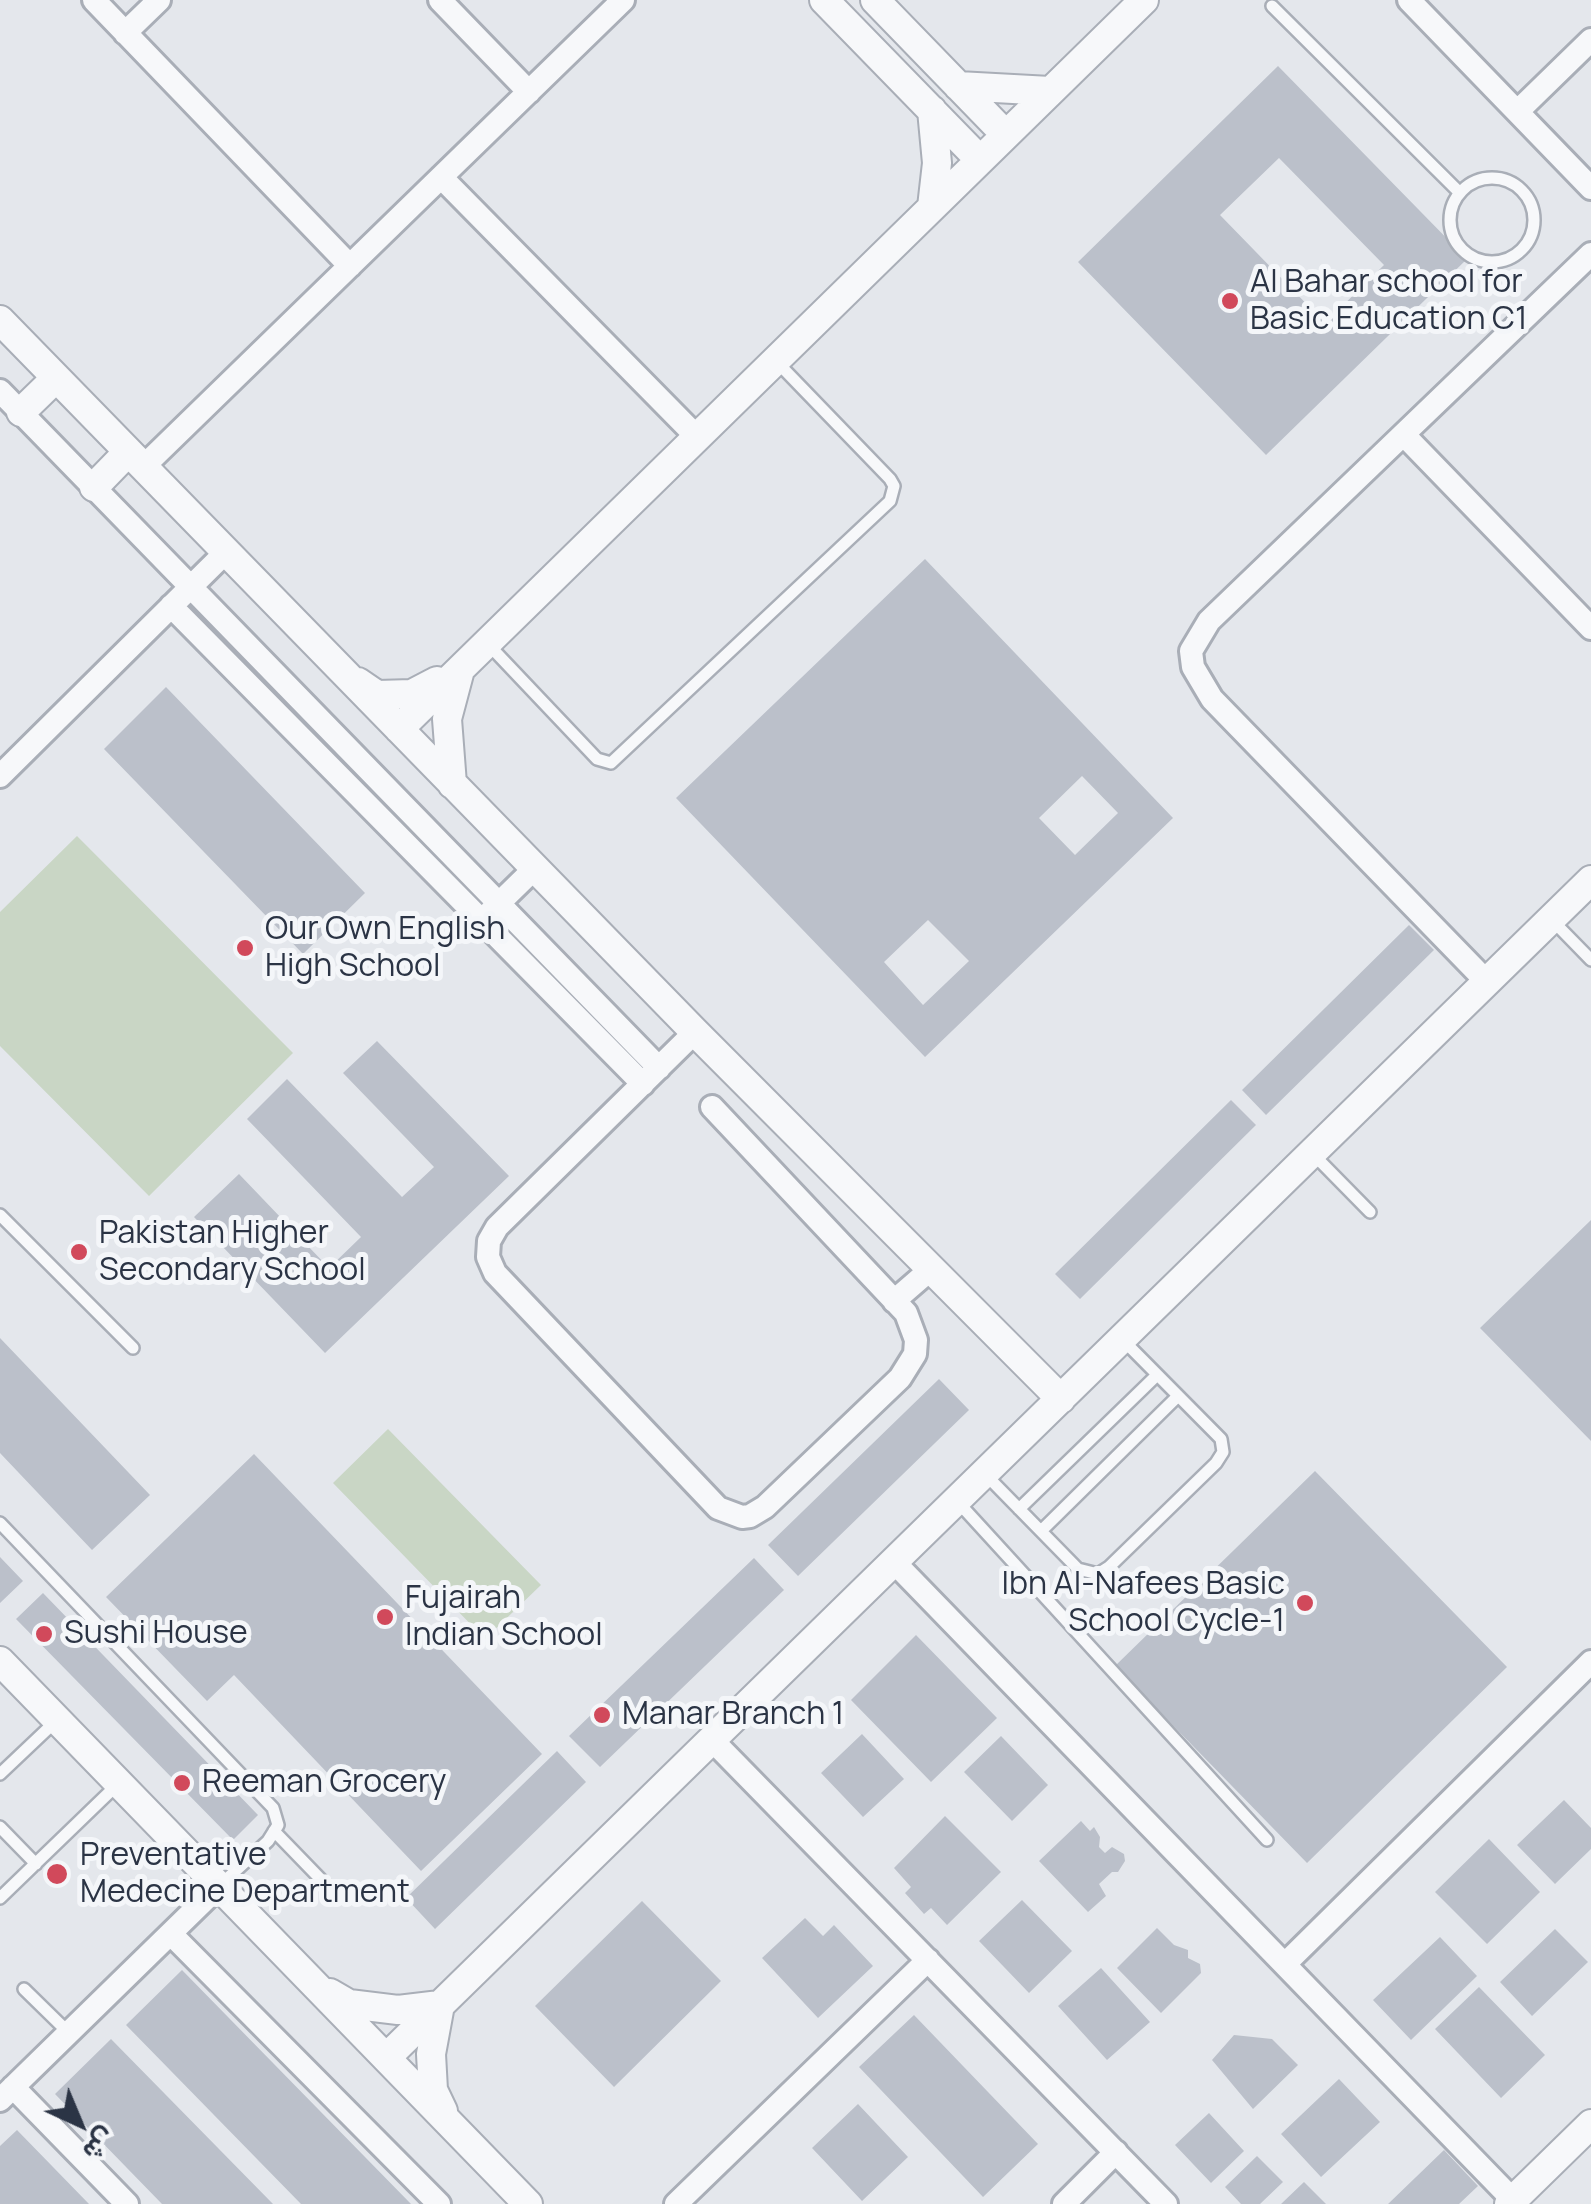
<!DOCTYPE html>
<meta charset="utf-8">
<style>
body{margin:0}
#map{position:relative;width:1591px;height:2204px;overflow:hidden;background:#e4e7ec;font-family:Manrope,Vazirmatn,sans-serif}
canvas{display:block}
.north{position:absolute;left:30px;top:2074px;width:100px;height:100px;-webkit-text-stroke:8px #f4f6f9;paint-order:stroke;rotate:136deg;font-size:28px;font-weight:700;line-height:40px;text-align:center;color:#2b3445}
.north::after{content:'';display:block;margin:auto;width:35px;height:45px;background:#2b3445;clip-path:polygon(50% 0,100% 100%,50% 72%,0 100%)}
</style>
<div id="map">
<canvas width="1591" height="2204"></canvas>
<div class="north">ش</div>
</div>
<script>
const c = document.querySelector('canvas').getContext('2d');
c.lineJoin = 'round';
function fill(path, color) { c.fillStyle = color; c.fill(path, 'evenodd'); }
const shape = rows => new Path2D(rows.map(r => 'M' + r).join(''));
function stroke(path, color, width, dash) { c.strokeStyle = color; c.lineWidth = width; c.lineCap = dash ? 'butt' : 'round'; c.setLineDash(dash || []); c.stroke(path); }
function label(font, color, halo, rows, align = 'center') {
  c.font = font + ' Manrope,sans-serif'; c.lineWidth = 10; c.setLineDash([]); c.textBaseline = 'middle'; c.strokeStyle = halo; c.fillStyle = color; for (const [text, x, y, turn = 0] of rows) {
    c.save(); c.translate(x, y); c.rotate((+turn || 0) * Math.PI / 180); c.textAlign = isNaN(turn) ? turn : align; if (halo) c.strokeText(text, 0, 0); c.fillText(text, 0, 0); c.restore();
  }
}
const green = shape([
 [77,836,293,1053,149,1196,0,1046,0,912],
 [388,1429,541,1585,485,1639,333,1483]
]);
const building = shape([
 [1278,66,1467,259,1266,455,1078,262],
 [1279,158,1384,265,1325,323,1220,215],
 [925,559,1173,818,925,1057,676,798],
 [1082,776,1118,813,1075,855,1039,818],
 [928,920,969,961,923,1005,884,962],
 [166,687,365,893,303,954,104,749],
 [1409,925,1434,950,1266,1115,1242,1090],
 [377,1041,509,1176,325,1353,194,1217,239,1174,329,1268,361,1237,247,1119,287,1079,402,1197,434,1167,343,1073],
 [1231,1100,1256,1125,1080,1299,1055,1274],
 [1591,1220,1591,1441,1480,1328],
 [0,1338,150,1495,92,1550,0,1453],
 [939,1379,969,1410,798,1576,768,1545],
 [254,1454,542,1754,421,1871,234,1675,207,1701,106,1597],
 [1315,1471,1507,1667,1307,1863,1115,1666],
 [0,1557,23,1581,0,1603],
 [754,1558,784,1590,600,1767,569,1736],
 [43,1593,258,1815,233,1840,16,1619],
 [916,1635,997,1718,931,1782,851,1700],
 [862,1734,904,1779,863,1817,821,1773],
 [1001,1736,1048,1785,1012,1821,964,1772],
 [557,1751,586,1782,435,1929,406,1898],
 [1564,1800,1591,1828,1591,1849,1555,1884,1517,1845],
 [945,1816,1001,1872,947,1925,931,1908,924,1914,905,1893,911,1887,894,1868],
 [1081,1821,1090,1831,1094,1827,1100,1837,1099,1847,1105,1853,1112,1847,1124,1854,1125,1861,1118,1872,1112,1872,1099,1884,1106,1896,1088,1912,1039,1861],
 [1489,1839,1540,1892,1487,1944,1435,1892],
 [1022,1900,1072,1951,1029,1993,979,1941],
 [642,1901,721,1981,614,2087,535,2006],
 [805,1918,823,1936,834,1925,873,1966,818,2018,762,1958],
 [1157,1928,1174,1945,1188,1950,1188,1958,1200,1964,1201,1973,1161,2013,1117,1968],
 [1555,1929,1588,1962,1532,2016,1500,1982],
 [1440,1937,1477,1976,1411,2040,1373,2000],
 [1101,1968,1150,2022,1107,2060,1058,2006],
 [182,1970,411,2204,301,2204,126,2025],
 [1479,1987,1545,2055,1501,2098,1435,2029],
 [914,2015,1038,2144,983,2197,859,2067],
 [1234,2035,1272,2039,1298,2065,1253,2109,1212,2060],
 [111,2039,273,2204,162,2204,55,2094],
 [1339,2079,1380,2122,1321,2177,1281,2134],
 [858,2104,908,2157,862,2201,812,2148],
 [1209,2113,1244,2151,1211,2183,1175,2145],
 [17,2130,89,2204,0,2204,0,2146],
 [1444,2150,1478,2186,1459,2204,1388,2204],
 [1257,2156,1283,2182,1260,2204,1241,2204,1225,2187],
 [1304,2182,1326,2204,1281,2204]
]);
const service = shape([
 [1272,6,1459,192],
 '1450 220a42 42 0 1 1 84 0a42 42 0 1 1-84 0Z',
 [487,643,597,759,611,763,890,501,894,486,890,479,776,361],
 [1552,920,1591,960],
 [1312,1153,1370,1212],
 [0,1215,133,1348],
 [985,1474,1078,1569,1098,1574,1109,1567,1216,1463,1223,1452,1221,1439,1122,1339],
 [957,1501,1267,1840],
 [1019,1509,1157,1375],
 [0,1523,273,1808,278,1825,268,1841,219,1886],
 [1041,1531,1178,1396],
 [0,1774,57,1720],
 [0,1827,36,1864],
 [274,1831,335,1894],
 [0,1898,119,1783],
 [24,1989,69,2033]
]);
const minor = shape([
 [94,0,350,266],
 [440,0,529,92],
 [1409,0,1591,188],
 [125,33,159,0],
 [1518,111,1591,40],
 [441,177,698,438],
 [0,391,659,1068],
 [1404,435,1591,628],
 [143,467,623,0],
 [171,606,643,1084],
 [0,776,226,552],
 [491,911,535,868],
 [1487,982,1212,699,1193,667,1191,651,1209,621,1591,254],
 [695,1032,497,1227,489,1241,488,1257,495,1273,718,1508,742,1517,750,1516,765,1507,900,1378,915,1354,916,1340,906,1313,712,1107],
 [894,1301,931,1269],
 [894,1562,1513,2200],
 [712,1740,1166,2204],
 [171,1934,439,2204],
 [1285,1964,1591,1662],
 [13,2087,127,2204],
 [0,2100,219,1886],
 [676,2204,928,1960],
 [1064,2204,1116,2152]
]);
const tertiary = shape([
 [824,0,979,159],
 [875,0,1005,134],
 [958,86,1050,91],
 [932,207,937,163,932,110],
 [0,320,695,1032,1061,1399],
 [21,412,56,378],
 [94,487,128,452],
 [358,682,377,695,412,694,437,681],
 [399,729,1144,0],
 [452,784,447,719,460,670],
 [0,1661,528,2204],
 [330,1993,349,2004,398,2010,440,2005,431,2054,433,2090,443,2111],
 [386,2058,1591,880],
 [1509,2204,1591,2124]
]);
const markers = [
 [1230,301,10,"#d1495b"],
 [245,948,10,"#d1495b"],
 [79,1252,10,"#d1495b"],
 [1305,1603,10,"#d1495b"],
 [385,1617,10,"#d1495b"],
 [44,1634,10,"#d1495b"],
 [602,1715,10,"#d1495b"],
 [182,1783,10,"#d1495b"],
 [57,1874,12,"#d1495b"]
];
const poiNames = [
 ["Al Bahar school for",1250,283],
 ["Basic Education C1",1250,320],
 ["Our Own English",265,930],
 ["High School",265,967],
 ["Pakistan Higher",99,1234],
 ["Secondary School",99,1271],
 ["Ibn Al-Nafees Basic",1285,1585,"right"],
 ["School Cycle-1",1285,1622,"right"],
 ["Fujairah",405,1599],
 ["Indian School",405,1636],
 ["Sushi House",64,1634],
 ["Manar Branch 1",622,1715],
 ["Reeman Grocery",202,1783],
 ["Preventative",80,1856],
 ["Medecine Department",80,1893]
];
fill(green, '#c9d6c5');
fill(building, '#bbc0ca');
stroke(service, '#a9aeb7', 16);
stroke(minor, '#a9aeb7', 28);
stroke(tertiary, '#a9aeb7', 32);
stroke(service, '#f7f8fa', 11);
stroke(minor, '#f7f8fa', 22);
stroke(tertiary, '#f7f8fa', 28);
for (const [x, y, r, color] of markers) { const dot = new Path2D(); dot.arc(x, y, r, 0, 2 * Math.PI); c.fillStyle = color; c.fill(dot); stroke(dot, '#f4f6f9', 4); }
label('32px', '#2b3445', '#f4f6f9', poiNames, 'left');
</script>
